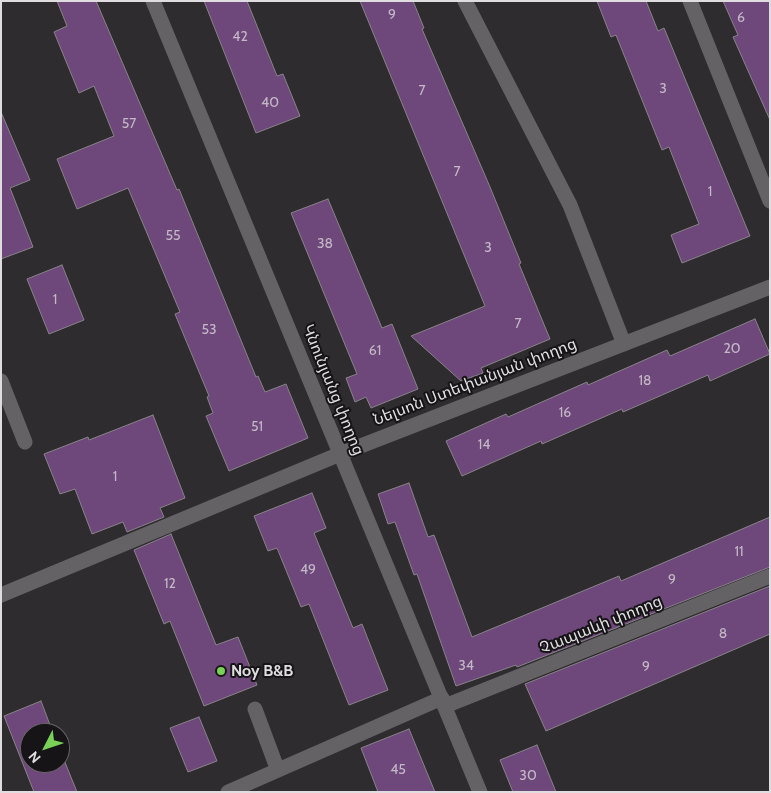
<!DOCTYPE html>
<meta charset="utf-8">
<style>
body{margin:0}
#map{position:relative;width:771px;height:793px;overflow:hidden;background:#2e2c2f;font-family:Cabin,sans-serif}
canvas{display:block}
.frame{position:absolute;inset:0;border:2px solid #dfdddf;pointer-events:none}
.north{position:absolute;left:20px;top:723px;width:50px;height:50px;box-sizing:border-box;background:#161416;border:1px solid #666466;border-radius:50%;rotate:229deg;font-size:14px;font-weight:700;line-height:20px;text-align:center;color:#dfdddf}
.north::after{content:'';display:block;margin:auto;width:18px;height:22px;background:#7ad157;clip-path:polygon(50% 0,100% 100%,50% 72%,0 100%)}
</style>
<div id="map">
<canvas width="771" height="793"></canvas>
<div class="frame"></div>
<div class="north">N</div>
</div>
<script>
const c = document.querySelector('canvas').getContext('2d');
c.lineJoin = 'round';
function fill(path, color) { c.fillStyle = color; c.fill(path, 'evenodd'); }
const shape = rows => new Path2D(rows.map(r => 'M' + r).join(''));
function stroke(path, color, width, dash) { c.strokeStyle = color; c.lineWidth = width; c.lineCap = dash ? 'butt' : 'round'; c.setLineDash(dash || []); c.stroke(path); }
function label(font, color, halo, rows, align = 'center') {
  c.font = font + ' Cabin,"Noto Sans Armenian",sans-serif'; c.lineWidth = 4; c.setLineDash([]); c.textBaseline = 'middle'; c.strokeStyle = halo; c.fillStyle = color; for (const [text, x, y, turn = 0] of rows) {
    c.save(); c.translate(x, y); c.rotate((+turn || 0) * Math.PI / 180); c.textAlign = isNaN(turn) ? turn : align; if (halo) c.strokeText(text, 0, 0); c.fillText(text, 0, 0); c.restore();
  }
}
const building = shape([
 [57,1,96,1,177,190,179,189,256,377,258,376,265,392,286,384,308,438,229,471,206,416,213,413,207,397,209,396,175,314,180,312,128,188,77,209,57,159,114,136,94,86,79,93,54,32,67,26,57,1],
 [204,1,247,1,277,76,283,74,300,116,256,133,204,1],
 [360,1,413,1,424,28,422,29,490,187,521,263,519,264,550,339,481,368,483,373,461,381,411,336,485,306,360,1],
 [597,1,646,1,658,31,664,28,750,236,682,263,671,235,699,224,669,147,662,150,616,35,611,37,597,1],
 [723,1,770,1,770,120,733,37,738,35,723,1],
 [1,112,30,180,10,188,33,247,1,259,1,112],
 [328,199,382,328,392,324,418,389,371,408,366,397,355,402,346,378,357,374,291,213,328,199],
 [62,265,84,320,49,334,27,279,62,265],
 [755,319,770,354,710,381,708,375,623,412,622,409,542,444,541,441,462,476,446,441,506,414,508,417,587,382,588,385,667,350,670,356,755,319],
 [153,415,185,498,160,508,164,517,127,532,123,522,92,534,75,489,60,494,44,454,88,437,89,440,153,415],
 [409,483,428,537,434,535,472,637,619,576,621,581,770,517,770,567,517,667,516,665,456,686,417,574,414,575,395,522,388,524,378,494,409,483],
 [312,493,326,528,314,533,353,628,362,624,388,690,349,705,309,604,301,607,277,548,268,551,254,516,312,493],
 [171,534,216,645,238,637,257,685,204,706,170,621,164,624,134,550,171,534],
 [770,586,770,634,546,731,525,684,770,586],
 [41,701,53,733,30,733,30,763,60,763,60,750,77,792,34,792,4,716,41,701],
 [199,717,217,761,188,772,170,728,199,717],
 [409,729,435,792,378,792,361,748,409,729],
 [537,745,556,792,513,792,500,760,537,745]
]);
const minor = shape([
 [153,1,480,792],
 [465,1,570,205,624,344],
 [690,1,770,201],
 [1,381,25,442],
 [1,595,340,454,770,287],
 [445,706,770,576],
 [255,709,277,768],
 [228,792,442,698]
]);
const markers = [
 [221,671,5,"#7ad157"]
];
const numberNames = [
 ["9",392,15],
 ["6",741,18],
 ["42",240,37],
 ["3",663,89],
 ["7",422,91],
 ["40",270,103],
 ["57",129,124],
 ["7",457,172],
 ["1",710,192],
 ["55",173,236],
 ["38",325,244],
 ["3",488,248],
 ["1",55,300],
 ["7",518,324],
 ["53",209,330],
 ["20",732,349],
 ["61",375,351],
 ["18",645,381],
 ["16",565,413],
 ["51",257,427],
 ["14",484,445],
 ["1",115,477],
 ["11",739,552],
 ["49",308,570],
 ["9",672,580],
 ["12",170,584],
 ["8",723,634],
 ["34",466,666],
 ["9",646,667],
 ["45",398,770],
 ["30",528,776]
];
const streetNames = [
 ["Նելսոն Ստեփանյան փողոց",475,382,-21],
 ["Կնունյանց փողոց",333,390,68],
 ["Չապաևի փողոց",601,625,-22]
];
const poiNames = [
 ["Noy B&B",231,671]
];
fill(building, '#6f487b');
stroke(building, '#878488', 1);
stroke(minor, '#656266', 15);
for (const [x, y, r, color] of markers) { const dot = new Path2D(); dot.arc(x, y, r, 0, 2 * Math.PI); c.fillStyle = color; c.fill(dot); stroke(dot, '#161416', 2); }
label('14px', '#c3b8c6', null, numberNames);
label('16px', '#dfdddf', '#161416', streetNames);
label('bold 16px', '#dfdddf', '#161416', poiNames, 'left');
</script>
